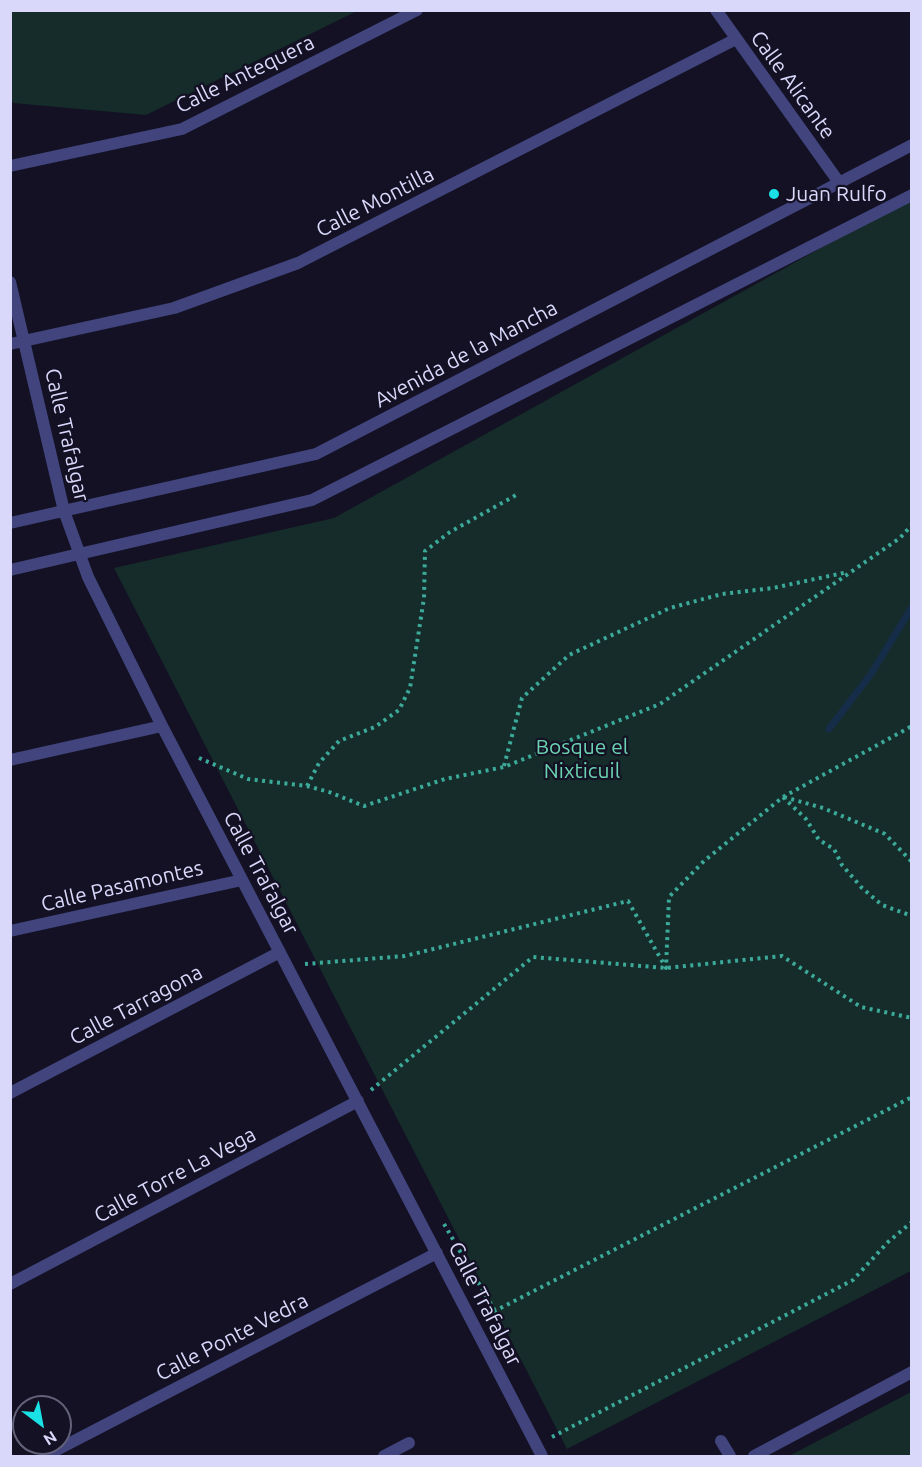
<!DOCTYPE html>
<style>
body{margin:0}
#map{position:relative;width:922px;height:1467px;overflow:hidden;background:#131123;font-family:Ubuntu,sans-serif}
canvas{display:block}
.frame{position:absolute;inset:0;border:12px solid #d9d8fb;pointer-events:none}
.north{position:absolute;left:12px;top:1395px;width:60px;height:60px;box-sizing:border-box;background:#131123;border:2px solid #626179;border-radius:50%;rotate:148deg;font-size:16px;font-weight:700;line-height:24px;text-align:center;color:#d9d8fb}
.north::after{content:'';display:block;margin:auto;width:21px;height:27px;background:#19e1e5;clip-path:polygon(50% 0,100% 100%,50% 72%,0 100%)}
</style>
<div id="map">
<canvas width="922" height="1467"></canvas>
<div class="frame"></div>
<div class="north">N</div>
</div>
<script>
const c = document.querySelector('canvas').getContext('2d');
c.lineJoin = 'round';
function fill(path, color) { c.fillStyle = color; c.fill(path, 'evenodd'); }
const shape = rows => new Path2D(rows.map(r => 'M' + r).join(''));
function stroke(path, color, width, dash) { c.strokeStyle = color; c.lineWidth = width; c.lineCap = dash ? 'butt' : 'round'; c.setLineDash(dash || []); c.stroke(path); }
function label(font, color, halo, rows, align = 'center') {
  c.font = font + ' Ubuntu,sans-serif'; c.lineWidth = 4.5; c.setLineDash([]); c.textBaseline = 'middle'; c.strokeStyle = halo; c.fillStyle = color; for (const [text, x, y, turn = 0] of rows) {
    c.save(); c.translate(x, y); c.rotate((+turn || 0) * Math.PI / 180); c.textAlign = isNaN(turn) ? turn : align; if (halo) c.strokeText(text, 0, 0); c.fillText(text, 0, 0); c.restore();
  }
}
const green = shape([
 [10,11,11,10,357,11,146,115,13,103,10,93],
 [911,198,911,1271,567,1449,114,568,334,518],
 [911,1392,911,1456,789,1456]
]);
const stream = shape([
 [829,729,871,674,912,607]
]);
const path = shape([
 [199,758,248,779,307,786,329,792,364,806,445,779,504,767,660,704,900,538,912,525],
 [504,766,522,698,569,655,670,608,722,594,773,588,848,572],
 [307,786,319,763,339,741,375,727,399,710,410,688,424,598,425,551,450,532,518,494],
 [783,797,806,819,819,840,834,849,842,865,862,888,882,905,912,916],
 [784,797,823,808,885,834,912,862],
 [305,964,405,956,628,901,666,968,669,897,704,861,783,797,912,726],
 [371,1090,533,957,666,968,782,956,861,1007,912,1018],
 [444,1224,495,1311],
 [487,1315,912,1097],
 [552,1437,853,1280,888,1242,912,1222]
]);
const minor = shape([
 [716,10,838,181],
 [10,166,182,129,417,10],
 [10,282,64,511,88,577,162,726,542,1456],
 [10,344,174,308,298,263,736,39],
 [10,523,316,454,912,145],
 [10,570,312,500,912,195],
 [10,760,162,726],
 [10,931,242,880],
 [10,1093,280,952],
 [10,1284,358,1101],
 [721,1441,730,1456],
 [45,1456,437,1253],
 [384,1456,409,1443],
 [754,1456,912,1372]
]);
const markers = [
 [774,194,6,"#19e1e5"]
];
const streetNames = [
 ["Calle Antequera",245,74,-26],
 ["Calle Alicante",793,85,54],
 ["Calle Montilla",375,202,-27],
 ["Avenida de la Mancha",466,354,-28],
 ["Calle Trafalgar",67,435,77],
 ["Calle Trafalgar",261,873,62],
 ["Calle Pasamontes",122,886,-13],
 ["Calle Tarragona",136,1005,-28],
 ["Calle Torre La Vega",175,1175,-28],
 ["Calle Trafalgar",485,1304,63],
 ["Calle Ponte Vedra",232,1337,-27]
];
const poiNames = [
 ["Juan Rulfo",786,194]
];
const parkNames = [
 ["Bosque el",582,747],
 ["Nixticuil",582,771]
];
fill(green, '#152c2a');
stroke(stream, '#162d49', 7);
stroke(path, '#3caa9a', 4, [3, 4.5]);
stroke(minor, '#41447d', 12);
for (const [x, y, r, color] of markers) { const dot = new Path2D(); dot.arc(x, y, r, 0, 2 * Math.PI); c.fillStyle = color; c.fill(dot); stroke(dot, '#131123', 2); }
label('21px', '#d9d8fb', '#131123', streetNames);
label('21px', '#d9d8fb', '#131123', poiNames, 'left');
label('21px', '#6bd3b1', '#131123', parkNames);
</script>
